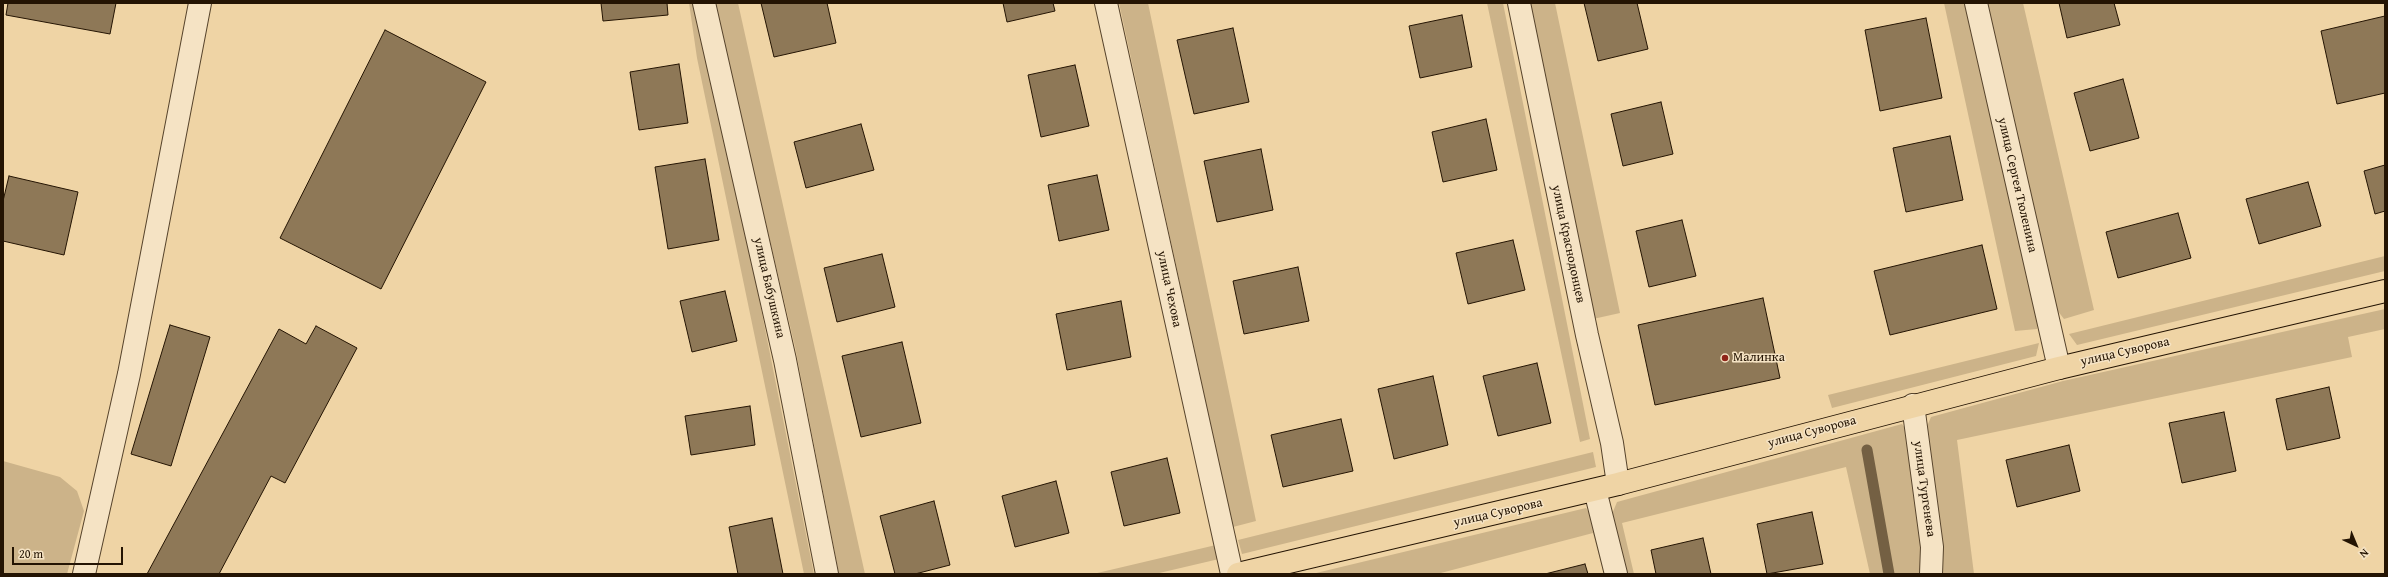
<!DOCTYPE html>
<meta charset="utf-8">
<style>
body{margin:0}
#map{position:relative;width:2388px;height:577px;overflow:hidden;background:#efd4a5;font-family:"Gentium Book Plus",serif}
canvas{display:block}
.frame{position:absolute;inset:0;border:4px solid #241403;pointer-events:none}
.north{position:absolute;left:2336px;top:525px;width:40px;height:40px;-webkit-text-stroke:3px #f5e3c4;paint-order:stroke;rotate:136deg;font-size:11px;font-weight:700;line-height:16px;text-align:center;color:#241403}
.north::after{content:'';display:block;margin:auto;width:14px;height:18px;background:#241403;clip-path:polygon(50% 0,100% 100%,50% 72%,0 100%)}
.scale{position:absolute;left:12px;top:547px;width:111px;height:18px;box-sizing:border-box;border:2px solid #241403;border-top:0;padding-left:5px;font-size:12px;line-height:14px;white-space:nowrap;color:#241403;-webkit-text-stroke:3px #f5e3c4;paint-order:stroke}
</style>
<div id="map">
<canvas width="2388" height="577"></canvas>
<div class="frame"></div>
<div class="north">N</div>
<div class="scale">20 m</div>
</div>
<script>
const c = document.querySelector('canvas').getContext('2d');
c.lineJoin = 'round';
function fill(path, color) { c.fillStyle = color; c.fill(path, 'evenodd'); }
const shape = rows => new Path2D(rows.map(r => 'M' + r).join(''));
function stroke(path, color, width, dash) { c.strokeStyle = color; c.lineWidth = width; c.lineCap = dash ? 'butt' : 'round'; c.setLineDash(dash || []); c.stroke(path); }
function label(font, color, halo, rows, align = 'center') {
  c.font = font + ' "Gentium Book Plus",serif'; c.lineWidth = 3; c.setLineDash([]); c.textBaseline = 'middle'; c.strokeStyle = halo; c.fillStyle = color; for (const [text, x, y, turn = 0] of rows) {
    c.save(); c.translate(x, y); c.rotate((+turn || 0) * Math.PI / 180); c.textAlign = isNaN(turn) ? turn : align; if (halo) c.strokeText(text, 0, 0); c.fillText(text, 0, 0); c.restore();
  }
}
const green = shape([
 [689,3,700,3,814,574,804,574,697,58],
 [714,3,738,3,865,574,839,574,795,347],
 [1119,3,1148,3,1256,521,1233,527],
 [1487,3,1503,3,1590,439,1580,442],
 [1529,3,1555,3,1620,313,1593,319],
 [1944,3,1967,3,2039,316,2037,329,2015,331],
 [1985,3,2023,3,2094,310,2064,319,2057,310],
 [2385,256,2385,271,2077,345,2069,334],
 [2385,309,2385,329,2348,337,2352,357,1957,440,1974,574,1937,574,1925,431,1931,417,2063,381],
 [2039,343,2036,356,1832,408,1828,395],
 [1902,424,1911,436,1925,574,1870,574,1846,467,1622,523,1634,574,1623,574,1610,519,1617,502],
 [1593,452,1596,467,1242,554,1238,540],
 [3,461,60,477,77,491,84,511,67,574,3,574],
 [1586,508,1597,524,1610,574,1604,574,1593,533,1437,574,1312,574],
 [1216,545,1219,559,1155,574,1093,574]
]);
const stream = shape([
 [1867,450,1889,574]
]);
const building = shape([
 [8,3,116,3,110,34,6,15,8,3],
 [601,3,667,3,668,15,603,21,601,3],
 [761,3,827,3,836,43,774,57,761,3],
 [1003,3,1053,3,1055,11,1007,22,1003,3],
 [1584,3,1637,3,1648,49,1598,61,1584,3],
 [2059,3,2114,3,2120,25,2067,38,2059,3],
 [1462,15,1472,67,1420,78,1409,26,1462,15],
 [2385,16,2385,93,2337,104,2321,31,2385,16],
 [1926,18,1942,98,1880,111,1865,30,1926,18],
 [1233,28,1249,102,1194,114,1177,40,1233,28],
 [385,30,486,82,381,289,280,238,385,30],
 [679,64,688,123,639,130,630,72,679,64],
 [1075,65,1089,126,1041,137,1028,75,1075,65],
 [2123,79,2139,138,2090,151,2074,93,2123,79],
 [1661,102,1673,154,1623,166,1611,114,1661,102],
 [1486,119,1497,170,1443,182,1432,132,1486,119],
 [861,124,874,170,806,188,794,142,861,124],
 [1950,136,1963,200,1906,212,1893,148,1950,136],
 [1261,149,1273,210,1217,222,1204,161,1261,149],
 [705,159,719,240,668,249,655,167,705,159],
 [2385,165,2385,211,2375,214,2364,171,2385,165],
 [1097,175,1109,230,1059,241,1048,185,1097,175],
 [9,176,78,192,64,255,3,241,3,201,9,176],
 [2308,182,2321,226,2259,244,2246,199,2308,182],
 [2178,213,2191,258,2118,278,2106,232,2178,213],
 [1682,220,1696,276,1649,287,1636,231,1682,220],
 [1513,240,1525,290,1468,304,1456,253,1513,240],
 [1982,245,1997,309,1890,335,1874,271,1982,245],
 [882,254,895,307,837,322,824,268,882,254],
 [1298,267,1309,321,1244,334,1233,281,1298,267],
 [725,291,737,341,692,352,680,301,725,291],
 [1763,298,1780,378,1655,405,1638,325,1763,298],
 [1121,301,1131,357,1067,370,1056,314,1121,301],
 [170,325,210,337,171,466,131,454,170,325],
 [316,326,357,348,285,483,271,476,219,574,147,574,279,329,306,344,316,326],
 [902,342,921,423,861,437,842,356,902,342],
 [1537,363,1551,423,1498,436,1483,376,1537,363],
 [1433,376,1448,445,1394,459,1378,389,1433,376],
 [2329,387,2340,438,2287,450,2276,399,2329,387],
 [750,406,755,445,691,455,685,416,750,406],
 [2224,412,2236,471,2182,483,2169,423,2224,412],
 [1341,419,1353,471,1283,487,1271,435,1341,419],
 [2069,445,2080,491,2017,507,2006,460,2069,445],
 [1167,458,1180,513,1124,526,1111,472,1167,458],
 [1056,481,1069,533,1015,547,1002,496,1056,481],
 [934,501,950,565,915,574,895,574,880,516,934,501],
 [1812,512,1823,564,1767,574,1757,524,1812,512],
 [772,518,783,574,738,574,729,527,772,518],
 [1703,538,1711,574,1656,574,1651,550,1703,538],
 [1585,564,1588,574,1545,574,1585,564]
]);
const minor = shape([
 [704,3,785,360,827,574],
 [1106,3,1232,574],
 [1519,3,1587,335,1612,443,1618,484],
 [1976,3,2059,368],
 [1913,405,1932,547,1931,574],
 [1595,490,1616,574],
 [84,574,129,374,200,3]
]);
const major = shape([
 [1238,574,1618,484,2059,368,2385,291]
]);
const markers = [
 [1725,358,4,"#8f2418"]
];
const streetNames = [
 ["улица Сергея Тюленина",2017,185,77],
 ["улица Краснодонцев",1568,244,78],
 ["улица Бабушкина",769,288,77],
 ["улица Чехова",1169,289,78],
 ["улица Суворова",2125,352,-13],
 ["улица Суворова",1812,432,-15],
 ["улица Тургенева",1924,489,82],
 ["улица Суворова",1498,513,-13]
];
const poiNames = [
 ["Малинка",1733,358]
];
fill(green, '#ccb389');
stroke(stream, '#746043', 11);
fill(building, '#8e7857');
stroke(building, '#241403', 1);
stroke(minor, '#57442c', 24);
stroke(major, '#241403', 24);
stroke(minor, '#f5e3c4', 22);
stroke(major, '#efd4a5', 22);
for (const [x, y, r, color] of markers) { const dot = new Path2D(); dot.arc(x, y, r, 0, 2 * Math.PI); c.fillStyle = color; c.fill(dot); stroke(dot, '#f5e3c4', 1.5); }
label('13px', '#241403', '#f5e3c4', streetNames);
label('13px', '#241403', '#f5e3c4', poiNames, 'left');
</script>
